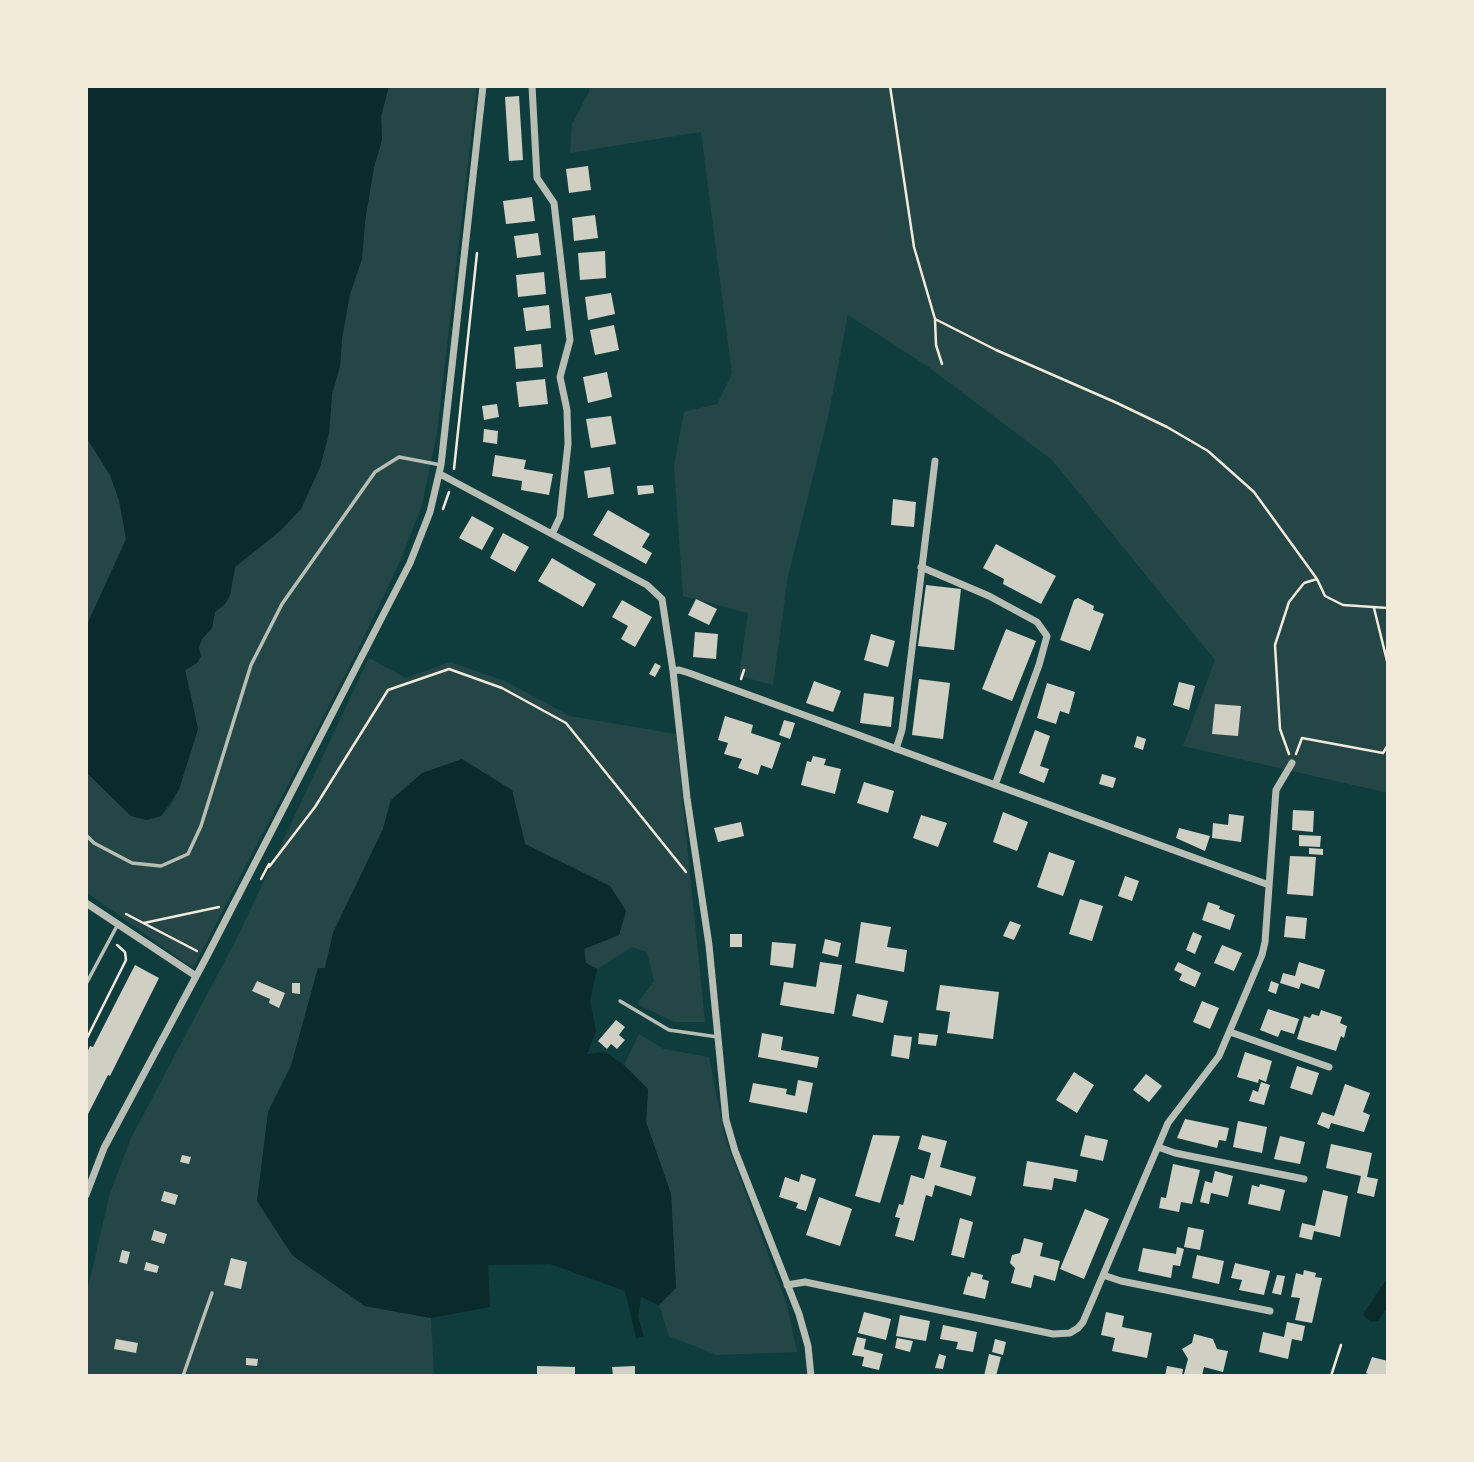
<!DOCTYPE html>
<style>
body{margin:0}
#map{position:relative;width:1474px;height:1462px;overflow:hidden;background:#0f3d3e;font-family:"Titillium Web",sans-serif}
canvas{display:block}
.frame{position:absolute;inset:0;border:88px solid #f1e9da;pointer-events:none}
</style>
<div id="map">
<canvas width="1474" height="1462"></canvas>
<div class="frame"></div>
</div>
<script>
const c = document.querySelector('canvas').getContext('2d');
c.lineJoin = 'round';
function fill(path, color) { c.fillStyle = color; c.fill(path, 'evenodd'); }
const shape = rows => new Path2D(rows.map(r => 'M' + r).join(''));
function stroke(path, color, width, dash) { c.strokeStyle = color; c.lineWidth = width; c.lineCap = dash ? 'butt' : 'round'; c.setLineDash(dash || []); c.stroke(path); }
const green = shape([
 [389,86,477,86,437,433,422,505,401,559,360,646,193,968,86,892,86,772,131,816,161,816,170,806,179,789,198,729,185,670,197,663,199,647,202,639,212,628,215,612,225,604,230,595,235,567,280,531,301,509,320,467,329,433,332,394,340,366,342,338,350,294,362,259,365,221,374,167,382,140,381,116],
 [590,86,1388,86,1388,793,1183,746,1215,660,1052,460,927,366,848,315,828,417,788,576,773,685,739,676,748,613,683,596,674,466,684,412,717,404,732,374,701,132,570,153,572,124,589,92],
 [86,437,110,475,119,500,127,539,86,627],
 [369,658,406,678,450,662,503,680,570,716,676,734,705,1022,674,1022,637,1004,654,981,647,952,632,947,597,969,586,963,584,949,619,935,626,911,610,886,525,844,512,790,391,800,383,829,333,933,325,969,318,968,291,1066,268,1112,292,1255,365,1306,431,1318,434,1376,86,1376,86,1296,110,1193,131,1138,238,936],
 [639,1034,664,1049,709,1057,725,1138,787,1305,797,1352,717,1355,669,1336,659,1305,676,1288,671,1194,646,1122,648,1089,624,1065]
]);
const water = shape([
 [86,86,389,86,381,116,382,140,374,167,365,221,362,259,350,294,342,338,340,366,332,394,329,433,320,467,301,509,280,531,235,567,230,595,225,604,215,612,212,628,202,639,199,647,201,656,197,663,185,670,198,729,179,789,161,816,147,820,131,816,86,772,86,627,126,539,119,500,110,475,86,437],
 [462,759,512,790,525,844,610,886,626,911,619,935,584,949,586,963,597,969,590,1001,596,1031,587,1054,605,1052,624,1065,648,1089,646,1122,671,1194,676,1288,659,1305,641,1297,638,1317,644,1337,636,1338,625,1291,550,1264,488,1265,490,1307,431,1318,365,1306,292,1255,257,1201,268,1112,291,1066,318,968,325,968,333,933,383,829,391,800,422,773],
 [1388,1277,1388,1306,1378,1321,1371,1322,1363,1315,1365,1311]
]);
const building = shape([
 [519,96,523,160,509,161,505,97],
 [588,166,591,190,569,193,566,169],
 [532,197,535,221,506,224,503,201],
 [595,215,598,238,574,241,572,218],
 [538,233,541,255,517,258,514,236],
 [605,251,606,278,580,280,578,253],
 [544,272,546,294,518,297,516,275],
 [611,293,615,314,588,320,585,297],
 [549,305,551,328,526,331,523,308],
 [614,325,619,350,595,355,590,330],
 [541,344,543,367,516,369,514,347],
 [607,372,612,397,588,403,583,377],
 [545,379,548,404,519,407,516,382],
 [497,404,499,417,484,420,482,406],
 [611,416,616,444,591,448,586,419],
 [484,429,498,431,497,444,483,442],
 [495,455,526,460,524,469,553,474,549,495,521,490,522,481,492,476],
 [610,467,614,494,588,498,584,471],
 [653,485,654,493,638,495,637,486],
 [893,499,916,502,914,527,891,525],
 [608,510,650,534,642,547,652,553,646,564,593,535],
 [472,516,494,528,482,550,459,538],
 [503,533,529,547,515,572,490,558],
 [996,544,1056,576,1041,604,1003,584,1004,579,983,568],
 [552,558,596,584,583,607,538,581],
 [926,585,961,589,954,650,918,646],
 [1078,598,1094,606,1093,610,1104,614,1090,651,1060,640,1074,600],
 [696,599,717,609,709,625,688,615],
 [622,600,652,617,635,647,621,639,628,626,612,617],
 [1006,629,1036,641,1012,701,982,689],
 [695,632,718,634,716,659,693,657],
 [871,634,895,641,888,667,864,660],
 [655,663,661,666,655,677,649,674],
 [919,679,950,683,943,739,912,735],
 [814,681,841,691,833,712,806,703],
 [1179,682,1195,686,1189,710,1173,705],
 [1047,683,1075,692,1069,714,1060,711,1056,724,1037,718],
 [864,693,894,697,891,727,860,723],
 [1215,704,1241,706,1238,736,1212,734],
 [725,716,753,725,751,733,781,743,772,769,761,765,758,775,738,768,742,759,724,754,728,743,718,740],
 [784,720,795,723,790,739,779,735],
 [1035,730,1050,736,1040,766,1049,769,1044,783,1019,773],
 [1137,736,1146,739,1143,750,1134,747],
 [813,756,826,759,824,765,841,769,835,794,801,785,807,761,811,762],
 [1102,774,1116,778,1113,788,1099,784],
 [864,782,894,791,888,813,857,803],
 [1293,810,1314,811,1313,832,1292,830],
 [1003,812,1028,822,1017,851,993,842],
 [1229,814,1244,816,1241,842,1212,838,1213,823,1228,825],
 [921,815,947,823,938,847,913,838],
 [741,822,744,836,718,842,714,828],
 [1179,828,1210,836,1205,851,1176,838],
 [1299,835,1321,836,1320,847,1299,846],
 [1309,848,1323,849,1323,855,1309,854],
 [1049,852,1075,861,1063,896,1037,887],
 [1290,856,1316,857,1313,896,1287,894],
 [1125,876,1139,881,1132,901,1118,896],
 [1080,899,1103,906,1092,941,1069,934],
 [1208,902,1220,906,1219,909,1235,915,1230,930,1202,920],
 [1286,916,1307,918,1305,939,1284,937],
 [1010,921,1021,925,1014,940,1003,936],
 [861,922,891,927,887,947,907,950,904,972,855,963],
 [1193,932,1202,936,1195,954,1186,950],
 [730,934,742,934,742,947,730,947],
 [825,939,841,943,838,957,822,953],
 [772,942,796,944,793,968,770,965],
 [1222,945,1242,953,1234,971,1214,963],
 [820,962,842,965,834,1014,780,1005,784,982,816,987],
 [1178,962,1201,973,1195,987,1179,980,1182,974,1174,970],
 [1299,962,1325,970,1319,989,1301,983,1299,989,1280,983,1283,973,1295,976],
 [135,965,159,978,110,1076,108,1075,86,1118,86,1055,90,1046,93,1047],
 [257,981,285,993,279,1008,269,1003,270,999,252,991],
 [1271,981,1279,984,1276,994,1268,991],
 [292,983,300,983,300,994,292,993],
 [940,985,999,992,993,1039,947,1033,950,1012,936,1010],
 [857,994,888,1001,883,1023,852,1016],
 [1202,1001,1219,1008,1210,1029,1193,1022],
 [1268,1009,1299,1019,1294,1034,1281,1030,1278,1037,1260,1030],
 [1321,1010,1342,1017,1340,1023,1347,1026,1344,1038,1341,1036,1336,1051,1297,1039,1304,1016,1310,1018,1312,1014,1319,1016],
 [616,1020,625,1027,619,1035,625,1040,617,1049,611,1044,607,1049,598,1041],
 [762,1033,783,1037,781,1050,819,1057,817,1068,758,1057],
 [919,1033,938,1035,936,1046,918,1044],
 [894,1035,912,1037,909,1059,891,1056],
 [1245,1052,1272,1061,1266,1082,1259,1079,1258,1083,1237,1077],
 [1297,1066,1319,1073,1312,1095,1290,1088],
 [1074,1072,1094,1085,1077,1113,1056,1100],
 [1146,1074,1162,1086,1149,1102,1133,1090],
 [798,1080,813,1083,807,1113,749,1102,753,1083,787,1089,786,1094,795,1096],
 [1261,1082,1270,1085,1264,1105,1249,1101,1253,1090,1258,1092],
 [1345,1084,1370,1093,1363,1112,1370,1115,1364,1132,1331,1123,1329,1129,1317,1124,1322,1112,1334,1116],
 [1185,1119,1229,1128,1226,1141,1219,1140,1217,1148,1177,1138],
 [1238,1121,1267,1127,1262,1153,1233,1147],
 [873,1135,900,1136,880,1203,855,1196],
 [922,1135,947,1141,940,1167,976,1177,971,1196,935,1185,932,1197,926,1195,914,1241,895,1236,900,1218,895,1217,899,1204,903,1205,911,1175,924,1179,931,1153,918,1149],
 [1085,1135,1108,1140,1103,1161,1080,1156],
 [1280,1136,1305,1142,1300,1164,1274,1159],
 [1331,1144,1372,1153,1367,1177,1378,1179,1374,1197,1357,1193,1361,1176,1326,1168],
 [182,1155,191,1157,189,1164,180,1162],
 [1027,1161,1078,1170,1076,1182,1054,1178,1052,1190,1023,1186],
 [1173,1164,1200,1170,1192,1204,1181,1202,1179,1212,1159,1208,1161,1197,1166,1198],
 [1215,1171,1233,1176,1228,1197,1211,1193,1209,1204,1200,1202,1205,1181,1212,1183],
 [801,1174,816,1179,806,1211,796,1208,798,1203,779,1197,785,1177,799,1182],
 [1260,1184,1285,1190,1280,1211,1248,1204,1252,1185,1259,1187],
 [1323,1190,1348,1196,1340,1237,1314,1231,1312,1240,1299,1237,1302,1223,1315,1226],
 [164,1191,178,1195,175,1205,161,1201],
 [819,1197,852,1209,840,1246,806,1235],
 [1085,1209,1109,1219,1084,1279,1060,1269],
 [960,1218,973,1222,964,1258,951,1255],
 [1188,1227,1204,1230,1200,1250,1184,1247],
 [154,1230,167,1234,164,1244,151,1240],
 [1024,1238,1043,1243,1040,1256,1060,1261,1055,1281,1034,1275,1031,1288,1011,1283,1015,1268,1010,1263,1012,1255,1020,1253],
 [1177,1247,1184,1249,1180,1266,1173,1265,1171,1278,1138,1271,1143,1248,1176,1254],
 [122,1250,130,1252,127,1264,119,1262],
 [1197,1255,1224,1261,1219,1284,1192,1278],
 [231,1258,247,1262,241,1289,224,1285],
 [146,1262,159,1266,157,1273,144,1270],
 [1235,1263,1270,1271,1264,1295,1239,1290,1242,1280,1231,1278],
 [1304,1270,1316,1273,1315,1277,1322,1278,1312,1323,1295,1320,1300,1298,1291,1297,1296,1273,1303,1275],
 [971,1272,983,1275,982,1279,989,1281,985,1299,963,1294,968,1276,970,1277],
 [1277,1275,1285,1276,1281,1295,1272,1293],
 [864,1312,891,1319,886,1340,858,1333],
 [1106,1312,1124,1316,1122,1327,1152,1333,1147,1358,1112,1351,1115,1338,1101,1335],
 [900,1315,930,1321,926,1341,896,1336],
 [1287,1322,1305,1326,1302,1341,1292,1339,1288,1359,1259,1352,1263,1332,1284,1337],
 [943,1325,977,1332,973,1352,956,1349,958,1342,940,1339],
 [1194,1334,1213,1339,1217,1349,1228,1351,1223,1372,1204,1367,1202,1376,1184,1374,1188,1359,1182,1349,1192,1343],
 [857,1337,866,1339,864,1349,883,1354,879,1370,862,1366,864,1357,852,1355],
 [897,1338,913,1341,910,1352,895,1348],
 [116,1339,138,1343,136,1353,114,1349],
 [995,1339,1006,1342,1003,1355,992,1352],
 [939,1354,946,1356,943,1369,935,1368],
 [989,1354,1001,1357,996,1376,984,1376],
 [1372,1357,1388,1361,1388,1376,1372,1376,1366,1373],
 [246,1358,258,1359,257,1366,246,1365],
 [537,1366,575,1367,575,1376,537,1376],
 [635,1366,635,1376,613,1376,612,1367],
 [1167,1366,1183,1369,1182,1376,1165,1376]
]);
const path = shape([
 [890,86,914,247,935,319,936,345,942,364],
 [935,319,996,350,1117,403,1167,427,1208,451,1254,492,1317,579,1325,596,1343,605,1388,608],
 [454,469,477,253],
 [443,509,449,492],
 [1374,608,1388,665],
 [741,679,744,670],
 [1289,754,1280,729,1275,645,1289,602,1304,583,1317,579],
 [1296,754,1302,738,1383,753,1388,745],
 [269,867,315,807,388,690,449,669,502,688,566,723,686,872],
 [261,879,269,864],
 [126,914,197,951],
 [144,923,219,907],
 [86,1040,126,960,125,952,117,945],
 [1331,1376,1341,1345]
]);
const service = shape([
 [86,835,94,843,132,863,161,866,188,854,201,826,251,665,282,604,375,472,399,457,441,465],
 [86,984,118,924],
 [620,1001,669,1030,718,1037],
 [183,1376,212,1293]
]);
const minor = shape([
 [532,86,537,178,554,203,570,340,560,377,567,410,568,444,560,517,552,534],
 [440,474,647,585,662,599,673,671,687,798,709,945,726,1120,735,1151,799,1314,808,1346,811,1376],
 [921,567,989,596,1037,622,1047,636,1039,665,995,785],
 [673,671,679,670,689,673,1269,885],
 [896,749,902,730,935,461],
 [86,903,196,976],
 [1230,1032,1329,1067],
 [1158,1147,1175,1153,1304,1179],
 [86,1195,104,1148,207,956,410,563,430,512,441,465,483,86],
 [1103,1275,1121,1281,1270,1311],
 [787,1285,805,1282,1053,1334,1070,1333,1078,1328,1083,1322,1168,1123,1219,1056,1262,955,1265,942,1276,790,1292,763]
]);
fill(green, '#244646');
fill(water, '#0a2a2b');
fill(building, '#cfcfc3');
stroke(path, '#f1e9da', 2.5);
stroke(service, '#b8beb3', 3.5);
stroke(minor, '#b8beb3', 7);
</script>
